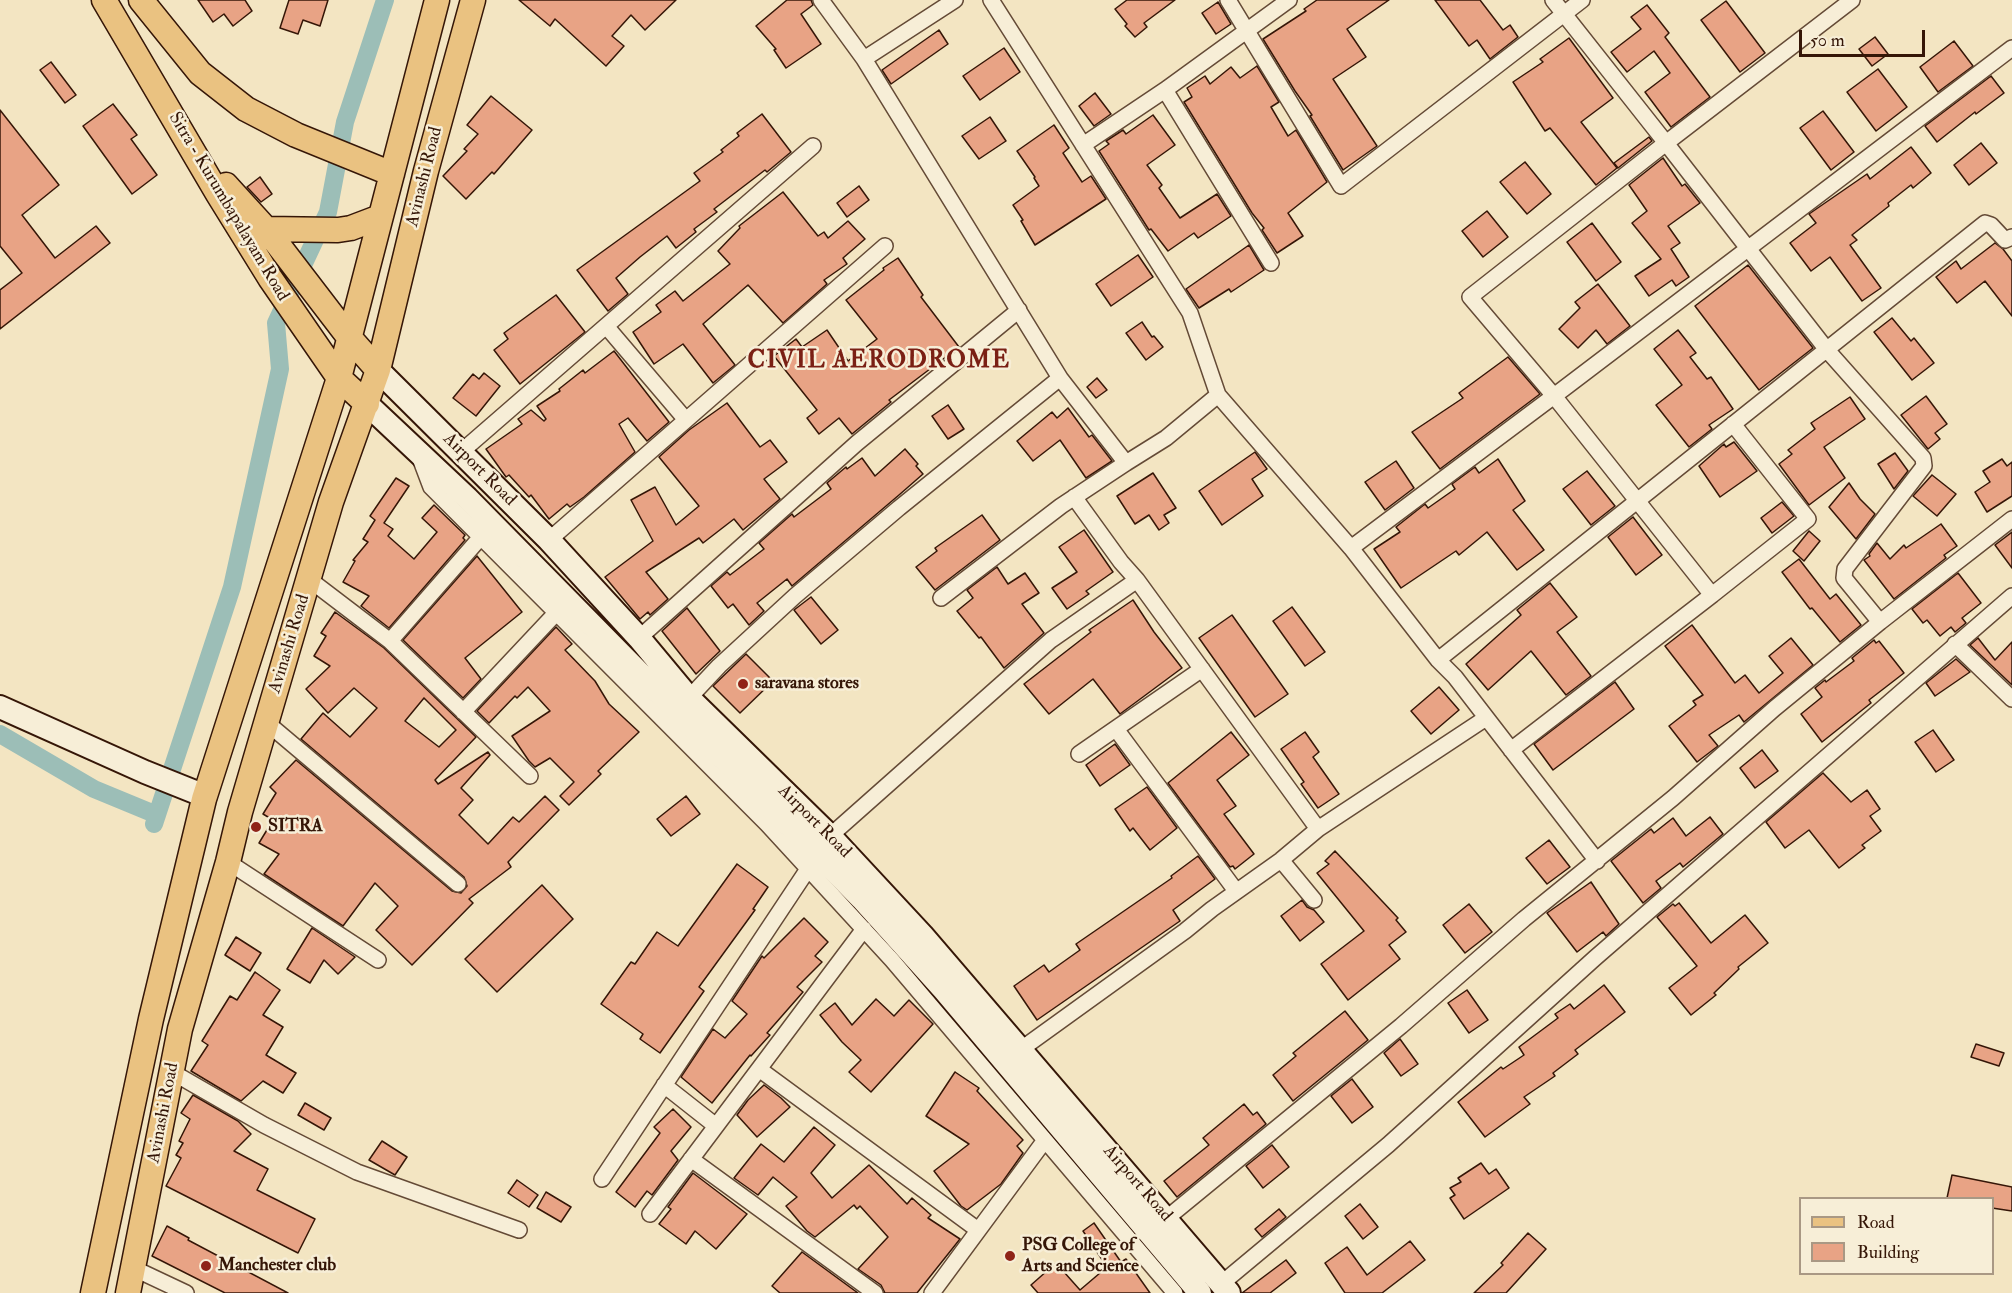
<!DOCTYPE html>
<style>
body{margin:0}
#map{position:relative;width:2012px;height:1293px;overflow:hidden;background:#f3e5c2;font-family:"IM FELL Double Pica",serif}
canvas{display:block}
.legend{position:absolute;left:1799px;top:1197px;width:195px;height:78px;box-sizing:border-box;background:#f7eed7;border:2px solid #a99884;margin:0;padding:8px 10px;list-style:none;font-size:18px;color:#351607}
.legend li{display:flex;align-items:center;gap:12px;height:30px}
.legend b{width:30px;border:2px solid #a99884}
.scale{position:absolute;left:1799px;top:30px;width:126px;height:27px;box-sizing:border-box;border:3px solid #351607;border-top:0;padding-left:8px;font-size:18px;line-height:21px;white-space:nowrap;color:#351607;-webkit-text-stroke:4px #f7eed7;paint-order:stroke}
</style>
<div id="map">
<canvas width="2012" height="1293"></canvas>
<ul class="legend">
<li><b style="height:8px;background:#eac281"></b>Road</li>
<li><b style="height:16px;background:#e8a385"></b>Building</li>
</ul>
<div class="scale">50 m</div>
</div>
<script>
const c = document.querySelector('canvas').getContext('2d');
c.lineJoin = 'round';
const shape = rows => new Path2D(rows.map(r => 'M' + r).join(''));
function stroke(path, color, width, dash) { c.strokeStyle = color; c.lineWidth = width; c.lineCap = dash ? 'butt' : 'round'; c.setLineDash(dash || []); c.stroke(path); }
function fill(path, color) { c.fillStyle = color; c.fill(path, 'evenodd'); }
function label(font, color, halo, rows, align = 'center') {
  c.font = font + ' "IM FELL Double Pica",serif'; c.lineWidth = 5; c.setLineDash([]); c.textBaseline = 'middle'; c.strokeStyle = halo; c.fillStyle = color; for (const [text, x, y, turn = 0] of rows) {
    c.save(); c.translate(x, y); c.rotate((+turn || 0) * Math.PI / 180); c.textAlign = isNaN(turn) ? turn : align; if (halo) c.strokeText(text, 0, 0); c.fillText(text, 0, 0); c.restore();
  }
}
const canal = shape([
 [0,734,94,789,157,815],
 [154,824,232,587,280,369,276,323,328,212,345,122,385,0]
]);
const building = shape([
 [198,0,245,0,252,11,233,26,224,14,213,22,198,0],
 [289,0,328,0,320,26,303,20,298,34,280,28,289,0],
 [519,0,676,0,645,30,631,15,612,36,624,46,606,66,555,19,550,26,519,0],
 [787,0,811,0,813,5,801,14,821,44,786,68,774,50,776,49,756,26,787,0],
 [1127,0,1175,0,1144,23,1147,27,1135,37,1125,26,1127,24,1115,9,1127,0],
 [1317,0,1389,0,1347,29,1366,57,1333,79,1377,146,1343,170,1310,116,1312,115,1295,91,1263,39,1306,11,1304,9,1317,0],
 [1435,0,1480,0,1503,30,1510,25,1518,37,1490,59,1477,40,1469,46,1435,0],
 [1726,1,1765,53,1740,72,1701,20,1726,1],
 [1218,2,1231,24,1216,34,1202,13,1218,2],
 [1647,5,1669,33,1665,37,1710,97,1671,127,1645,92,1670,73,1654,51,1627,72,1611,52,1641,29,1631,17,1647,5],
 [939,30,948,44,891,84,882,70,939,30],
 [1875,37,1888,54,1872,66,1859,49,1875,37],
 [1569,38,1613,98,1581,122,1617,168,1596,185,1550,128,1545,131,1513,82,1543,62,1540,59,1569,38],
 [1954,41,1973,66,1938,92,1920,67,1954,41],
 [1004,48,1020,72,980,100,963,76,1004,48],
 [51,62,76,95,65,103,40,70,51,62],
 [1257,66,1279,102,1271,107,1288,136,1296,130,1327,182,1288,213,1303,236,1277,253,1262,230,1264,228,1252,213,1184,102,1192,97,1187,88,1205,76,1210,84,1231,67,1240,78,1257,66],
 [1878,69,1907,107,1876,131,1847,92,1878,69],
 [1991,76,2004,93,1976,114,1975,112,1937,142,1925,126,1991,76],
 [1095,93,1111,114,1094,126,1079,106,1095,93],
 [491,96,532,130,494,174,492,172,466,199,443,176,467,151,464,149,478,134,467,125,491,96],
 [113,104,137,135,131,139,157,175,132,194,83,126,113,104],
 [0,110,59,185,22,215,55,258,96,226,110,243,0,329,0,290,22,273,0,246,0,110],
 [1823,111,1854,152,1831,170,1800,128,1823,111],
 [762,114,791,152,767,172,765,170,714,209,717,212,694,229,696,232,676,248,667,236,640,257,616,278,628,294,608,311,577,270,700,181,694,173,723,152,721,150,739,136,737,133,762,114],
 [1153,115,1175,145,1147,165,1162,185,1159,188,1180,218,1217,194,1231,216,1198,238,1194,233,1168,251,1151,229,1149,230,1099,151,1109,144,1106,141,1123,130,1126,134,1153,115],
 [990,117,1006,141,979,159,962,136,990,117],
 [1054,125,1069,148,1063,153,1082,182,1091,176,1106,199,1035,245,1021,221,1023,220,1013,205,1039,186,1034,178,1035,177,1017,151,1054,125],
 [1649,137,1652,141,1618,168,1614,163,1649,137],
 [1981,143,1997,163,1969,185,1954,165,1981,143],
 [1911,147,1931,173,1913,188,1911,185,1888,203,1889,206,1852,235,1857,240,1850,245,1881,288,1862,301,1830,257,1811,271,1790,243,1816,223,1809,214,1867,174,1870,179,1911,147],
 [1663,158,1682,186,1685,184,1700,203,1668,226,1680,243,1671,249,1689,277,1676,286,1672,280,1649,296,1635,276,1661,259,1632,223,1647,211,1629,185,1663,158],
 [1525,162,1551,194,1527,214,1500,182,1525,162],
 [260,177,272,194,261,202,247,187,260,177],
 [859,186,869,200,847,217,837,203,859,186],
 [783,192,818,236,824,232,828,238,848,221,865,239,843,258,847,264,824,280,827,284,783,323,748,285,703,324,735,365,713,383,683,344,654,364,633,332,661,312,656,305,675,291,683,301,730,264,718,251,740,228,739,226,783,192],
 [1487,211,1508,237,1483,257,1462,231,1487,211],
 [1592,223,1621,262,1596,281,1567,242,1592,223],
 [1995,243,2003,249,2012,261,2012,316,1985,281,1957,303,1936,277,1956,261,1961,269,1995,243],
 [1249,245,1264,270,1231,292,1229,289,1199,308,1186,289,1249,245],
 [1138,255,1153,277,1111,306,1096,284,1138,255],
 [898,258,923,295,921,297,959,347,889,400,891,402,852,434,839,418,819,434,807,418,817,410,774,356,796,339,802,347,827,330,848,361,877,339,846,300,884,270,883,268,898,258],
 [1748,265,1813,348,1759,390,1695,306,1748,265],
 [1598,284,1630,326,1607,344,1596,330,1578,348,1559,329,1580,308,1575,302,1598,284],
 [556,295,585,332,520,384,494,350,508,339,504,333,556,295],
 [1892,318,1911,341,1914,338,1934,363,1912,380,1874,332,1892,318],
 [1142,322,1152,337,1154,336,1163,347,1146,360,1126,333,1142,322],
 [1678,330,1696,353,1690,357,1707,379,1711,377,1733,409,1709,425,1712,429,1689,447,1656,405,1682,385,1654,349,1678,330],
 [614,351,669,422,647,441,628,418,619,424,635,452,584,497,570,507,567,504,549,519,531,495,529,497,509,475,506,477,486,449,522,424,518,419,531,410,544,421,546,419,537,406,560,391,559,389,583,370,585,373,614,351],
 [1508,357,1540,394,1440,469,1412,432,1463,398,1459,393,1508,357],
 [484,373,500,386,476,416,453,398,473,374,479,379,484,373],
 [1097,378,1107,390,1096,398,1087,387,1097,378],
 [1926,396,1947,424,1935,433,1940,439,1928,449,1901,415,1926,396],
 [1850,397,1865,419,1824,447,1845,478,1809,505,1779,464,1792,454,1788,450,1815,429,1811,423,1850,397],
 [727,403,760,447,770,440,787,462,764,479,780,499,743,530,734,519,703,543,699,538,646,572,668,599,650,615,648,612,640,619,605,577,653,541,631,500,655,487,676,525,699,506,659,457,689,430,727,403],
 [948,405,964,429,948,439,932,416,948,405],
 [1068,408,1089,437,1092,435,1112,461,1086,478,1060,440,1033,461,1017,441,1052,412,1057,418,1068,408],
 [1734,442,1757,471,1720,497,1699,466,1724,444,1726,447,1734,442],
 [905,449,918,464,916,466,923,474,899,495,792,586,787,579,757,603,764,611,749,625,733,604,728,608,711,586,727,572,730,575,764,549,759,543,792,514,794,517,831,489,827,483,846,467,847,469,862,458,875,476,905,449],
 [1255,452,1267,469,1252,479,1263,496,1222,525,1199,491,1255,452],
 [1895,453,1908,471,1894,489,1878,464,1895,453],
 [1498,459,1525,501,1513,510,1544,550,1517,570,1487,532,1459,555,1456,551,1401,588,1374,549,1400,532,1396,527,1425,504,1428,508,1455,489,1452,484,1475,467,1479,473,1498,459],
 [2002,459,2007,466,2012,462,2012,496,1987,512,1975,492,1990,482,1983,471,2002,459],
 [1396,461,1414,488,1385,510,1365,482,1396,461],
 [1587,471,1615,506,1591,525,1563,489,1587,471],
 [1153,473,1176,508,1164,515,1169,523,1159,530,1149,515,1135,524,1117,496,1153,473],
 [1932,475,1956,494,1937,516,1913,496,1932,475],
 [396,478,409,486,384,523,393,529,388,536,414,559,437,532,422,518,434,505,465,535,463,538,465,540,389,628,361,606,369,596,343,582,355,561,353,560,368,542,363,539,375,520,370,516,396,478],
 [1849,483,1860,499,1875,514,1856,539,1829,507,1849,483],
 [1782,502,1794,516,1772,533,1761,518,1782,502],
 [982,515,1000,540,935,590,916,567,937,551,935,548,982,515],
 [1633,517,1662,555,1636,575,1608,537,1633,517],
 [1941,524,1957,546,1944,555,1946,558,1894,599,1864,560,1870,556,1869,554,1877,543,1890,559,1904,545,1906,548,1941,524],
 [1084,530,1113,572,1086,591,1089,594,1067,609,1052,588,1077,572,1059,547,1084,530],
 [1809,531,1820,541,1804,561,1793,551,1809,531],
 [2012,532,2012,568,1995,545,2012,532],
 [477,556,522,612,465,658,481,679,463,698,403,640,477,556],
 [1799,559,1830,599,1836,594,1861,625,1840,642,1812,608,1810,609,1782,572,1799,559],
 [997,567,1008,584,1025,573,1039,593,1022,604,1044,633,1004,668,981,637,979,638,957,611,973,598,967,590,997,567],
 [1958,573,1981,603,1962,618,1966,623,1955,632,1951,627,1940,636,1927,620,1923,623,1912,609,1958,573],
 [1550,583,1577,617,1557,632,1591,676,1566,695,1531,651,1488,690,1466,664,1521,615,1517,610,1550,583],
 [811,597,838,630,821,644,794,610,811,597],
 [1133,600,1154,632,1182,668,1120,714,1093,679,1049,714,1024,684,1091,632,1089,630,1133,600],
 [1292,607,1325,652,1305,666,1273,621,1292,607],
 [687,608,720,651,696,674,662,631,687,608],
 [335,612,384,648,476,737,435,780,438,784,488,752,490,755,461,788,473,800,459,815,488,844,513,817,519,822,545,796,559,810,508,862,511,867,469,899,473,903,412,965,376,930,398,906,375,883,343,926,264,874,279,854,259,843,273,820,263,814,276,793,270,787,296,760,452,891,461,893,467,886,464,877,301,739,323,713,350,737,377,708,354,688,328,713,306,689,330,666,314,656,326,636,321,633,335,612],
 [424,698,456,730,439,747,405,721,424,698],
 [1232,615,1288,694,1255,717,1199,638,1232,615],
 [1692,625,1735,683,1745,675,1759,693,1783,673,1769,656,1791,638,1813,665,1744,722,1739,715,1709,735,1718,746,1697,762,1669,726,1696,705,1693,701,1703,695,1665,646,1692,625],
 [556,627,572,644,565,650,595,681,609,704,639,732,598,771,601,774,569,805,560,796,574,782,550,758,535,767,529,761,512,736,550,711,528,687,517,698,515,696,489,723,477,711,556,627],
 [1978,638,1995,660,2012,642,2012,685,1970,645,1978,638],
 [1874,640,1876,643,1879,641,1904,673,1869,700,1871,703,1822,742,1801,714,1822,697,1815,688,1825,680,1826,682,1854,661,1852,658,1874,640],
 [746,654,773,681,740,713,713,686,746,654],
 [1956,659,1970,672,1935,696,1926,683,1956,659],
 [1615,682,1634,709,1553,770,1534,744,1615,682],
 [1439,687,1459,710,1431,734,1411,711,1439,687],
 [1933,730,1954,760,1936,772,1915,742,1933,730],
 [1231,732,1249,755,1217,780,1236,806,1224,814,1254,854,1235,869,1233,866,1230,867,1168,783,1231,732],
 [1305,732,1319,752,1313,757,1339,794,1318,808,1301,784,1304,782,1281,749,1305,732],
 [1115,744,1130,765,1100,786,1086,765,1115,744],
 [1762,750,1778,771,1755,788,1740,768,1762,750],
 [1823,773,1851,802,1867,790,1880,809,1870,816,1881,831,1862,845,1865,848,1839,868,1809,830,1785,848,1766,822,1823,773],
 [1147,787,1177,828,1150,850,1133,828,1130,831,1115,809,1147,787],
 [686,796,700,814,671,836,657,819,686,796],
 [1710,817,1723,834,1683,867,1680,863,1656,881,1661,888,1643,903,1611,861,1651,829,1654,833,1673,818,1686,836,1710,817],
 [1549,840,1570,867,1547,884,1526,858,1549,840],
 [1335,851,1398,918,1396,920,1406,932,1389,945,1400,959,1348,1000,1321,964,1364,931,1317,873,1329,864,1325,861,1335,851],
 [1198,856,1215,879,1173,910,1180,921,1037,1020,1014,986,1044,965,1049,972,1080,950,1076,944,1172,878,1171,876,1198,856],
 [737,864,768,887,753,909,755,910,699,987,704,991,660,1053,640,1039,643,1034,601,1004,631,962,635,964,657,932,678,946,737,864],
 [1591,882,1619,924,1606,936,1603,932,1577,952,1547,913,1591,882],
 [542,885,573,919,497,992,465,959,542,885],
 [1302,900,1307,907,1314,910,1324,922,1300,941,1281,916,1302,900],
 [1679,903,1711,943,1745,915,1768,943,1738,967,1739,969,1714,993,1716,995,1691,1015,1669,988,1697,966,1657,917,1673,904,1675,906,1679,903],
 [1469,904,1492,932,1465,953,1443,925,1469,904],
 [804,918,828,942,815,956,822,962,797,987,803,992,767,1033,770,1035,751,1056,750,1055,712,1103,681,1077,713,1029,725,1038,747,1014,732,1001,762,956,764,958,804,918],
 [312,928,355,957,338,974,324,960,310,983,287,969,312,928],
 [236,937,261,953,250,971,225,955,236,937],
 [255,972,280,990,263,1015,283,1027,266,1055,296,1073,283,1093,263,1081,241,1101,191,1071,208,1045,202,1041,230,996,237,1000,255,972],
 [1604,985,1625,1012,1575,1050,1578,1054,1553,1073,1555,1076,1524,1097,1530,1104,1485,1137,1458,1102,1501,1067,1503,1069,1524,1055,1519,1047,1558,1018,1555,1014,1570,1004,1574,1009,1604,985],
 [1467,990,1488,1020,1469,1033,1448,1003,1467,990],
 [876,999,894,1016,909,1000,933,1024,871,1092,849,1072,861,1060,842,1042,820,1015,835,1003,852,1025,876,999],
 [1345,1011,1368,1040,1293,1101,1273,1075,1296,1056,1293,1053,1345,1011],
 [1400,1039,1418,1064,1401,1076,1384,1053,1400,1039],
 [1976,1044,2004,1053,1999,1066,1971,1057,1976,1044],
 [955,1072,979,1088,977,1091,1023,1140,1017,1146,1023,1153,1001,1184,967,1210,961,1206,934,1171,969,1144,926,1116,955,1072],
 [1352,1079,1373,1107,1352,1123,1331,1096,1352,1079],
 [764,1085,781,1098,790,1107,757,1137,737,1115,748,1100,764,1085],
 [193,1095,238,1121,251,1134,234,1151,268,1169,257,1190,315,1219,298,1253,166,1186,181,1158,176,1155,183,1143,179,1141,190,1119,181,1113,193,1095],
 [305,1103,331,1118,324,1130,298,1115,305,1103],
 [1244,1104,1253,1115,1257,1112,1266,1124,1177,1197,1164,1181,1209,1145,1203,1138,1244,1104],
 [673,1109,691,1127,671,1151,678,1160,652,1195,647,1191,635,1207,616,1192,660,1133,654,1127,673,1109],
 [814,1127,835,1145,811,1173,832,1198,869,1165,907,1204,912,1198,931,1215,928,1218,960,1239,917,1293,885,1293,881,1285,858,1269,888,1237,860,1206,857,1209,854,1205,815,1237,807,1231,786,1206,797,1197,773,1177,758,1195,734,1178,761,1144,784,1162,814,1127],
 [382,1141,407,1157,395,1175,369,1160,382,1141],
 [1272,1145,1289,1167,1263,1188,1246,1166,1272,1145],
 [1481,1163,1489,1174,1496,1169,1509,1188,1464,1219,1450,1198,1455,1195,1450,1188,1461,1182,1458,1178,1481,1163],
 [693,1173,747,1214,716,1249,695,1231,686,1244,659,1224,671,1209,668,1207,693,1173],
 [1952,1175,2012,1187,2012,1211,1992,1208,1992,1198,1947,1198,1952,1175],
 [517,1180,538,1195,529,1207,508,1193,517,1180],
 [546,1192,571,1207,561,1222,537,1208,546,1192],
 [1360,1204,1378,1227,1363,1239,1345,1216,1360,1204],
 [1279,1209,1286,1217,1262,1237,1255,1229,1279,1209],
 [1094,1223,1121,1262,1126,1259,1150,1293,1038,1293,1031,1285,1056,1263,1080,1290,1107,1267,1083,1231,1094,1223],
 [167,1226,189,1238,188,1240,288,1293,225,1293,152,1256,167,1226],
 [1528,1233,1546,1249,1506,1293,1474,1293,1503,1265,1501,1263,1528,1233],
 [1410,1241,1425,1260,1382,1293,1345,1293,1325,1263,1347,1247,1367,1275,1410,1241],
 [802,1252,858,1293,780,1293,772,1286,802,1252],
 [1286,1260,1296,1273,1270,1293,1242,1293,1286,1260]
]);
const street = shape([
 [821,0,864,59,955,0],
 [991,0,1190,313,1218,395],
 [1228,0,1341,186,1582,0],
 [1553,0,1666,143,1852,0],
 [864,59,1060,378],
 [1165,90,1271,263],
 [1083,145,1165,90,1289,0],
 [606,326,686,420],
 [461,452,813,146],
 [420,458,431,487,767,824,892,960,1175,1293],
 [1074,497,1121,562,1137,580],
 [549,540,885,246],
 [1351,548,1554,396,1470,297,1666,143,1827,350,1923,458,1924,466,1845,569,1844,578,1880,622],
 [310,580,390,641,530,776],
 [1712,595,1808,519,1733,424],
 [941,598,1061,506,1126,463],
 [639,638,857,443,1019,310],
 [390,641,480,538],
 [1955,644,2012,699],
 [1438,660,1985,223,1991,225,2005,240,2012,237],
 [689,698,719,666,795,596,899,508,1060,378,1126,463,1166,438,1218,395,1351,548,1438,660,1455,677,1597,861],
 [463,712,557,612],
 [266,722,458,884],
 [1116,729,1236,891],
 [1511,750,1712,595,1554,396,2012,48],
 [1079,754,1202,669],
 [830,836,1051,640,1137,580,1318,829,1486,718],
 [1281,860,1314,900],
 [228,862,378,960],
 [1020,1050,1185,931,1212,909,1281,860,1318,829],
 [759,1069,978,1230],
 [172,1072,264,1125,357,1172,519,1230],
 [664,1085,716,1126],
 [691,1159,875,1293],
 [602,1179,808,869],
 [650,1214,864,929],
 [1167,1218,1401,1026,1524,919,1673,798,1775,708,1880,622,2012,519],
 [133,1268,186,1293],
 [1221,1284,1388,1145,1595,958,2012,596],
 [932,1293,1045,1140]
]);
const secondary = shape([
 [378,370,549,540,639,638,689,698,830,836,922,935,1229,1293],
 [367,404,467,498,862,899,944,990,1200,1293],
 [0,707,145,772,205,796]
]);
const primary = shape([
 [104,0,218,194,270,278,339,378,367,404],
 [141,0,200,73,246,109,296,135,392,174],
 [226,185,266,229,348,336,378,370],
 [266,229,338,230,351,228,380,217],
 [93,1293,151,1019,204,799,339,378,437,0],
 [128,1293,180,1029,228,862,240,812,331,502,378,370,426,171,473,0]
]);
const markers = [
 [743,684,6,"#8f2418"],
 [256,827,6,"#8f2418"],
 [1010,1256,6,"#8f2418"],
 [206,1266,6,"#8f2418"]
];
const streetNames = [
 ["Avinashi Road",425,177,-76],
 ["Sitra - Kurumbapalayam Road",228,207,59],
 ["Airport Road",479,470,45],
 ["Avinashi Road",290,644,-73],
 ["Airport Road",814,822,45],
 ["Avinashi Road",164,1113,-79],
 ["Airport Road",1137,1184,49]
];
const poiNames = [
 ["saravana stores",755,684],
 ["SITRA",268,827],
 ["PSG College of",1022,1246],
 ["Arts and Science",1022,1267],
 ["Manchester club",218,1266]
];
const districtNames = [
 ["CIVIL AERODROME",879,362]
];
stroke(canal, '#9cbeb7', 18);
fill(building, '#e8a385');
stroke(building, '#351607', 1.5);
stroke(street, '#644a36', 18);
stroke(secondary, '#351607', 26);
stroke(primary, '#351607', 27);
stroke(street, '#f7eed7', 15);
stroke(secondary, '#f7eed7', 22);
stroke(primary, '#eac281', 24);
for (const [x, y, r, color] of markers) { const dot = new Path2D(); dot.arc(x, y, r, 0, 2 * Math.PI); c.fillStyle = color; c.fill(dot); stroke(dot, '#f7eed7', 2); }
label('18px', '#351607', '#f7eed7', streetNames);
label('bold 18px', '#351607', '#f7eed7', poiNames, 'left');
c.letterSpacing = '1.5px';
label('bold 24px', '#7a1f14', '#f7eed7', districtNames);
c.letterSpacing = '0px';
</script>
